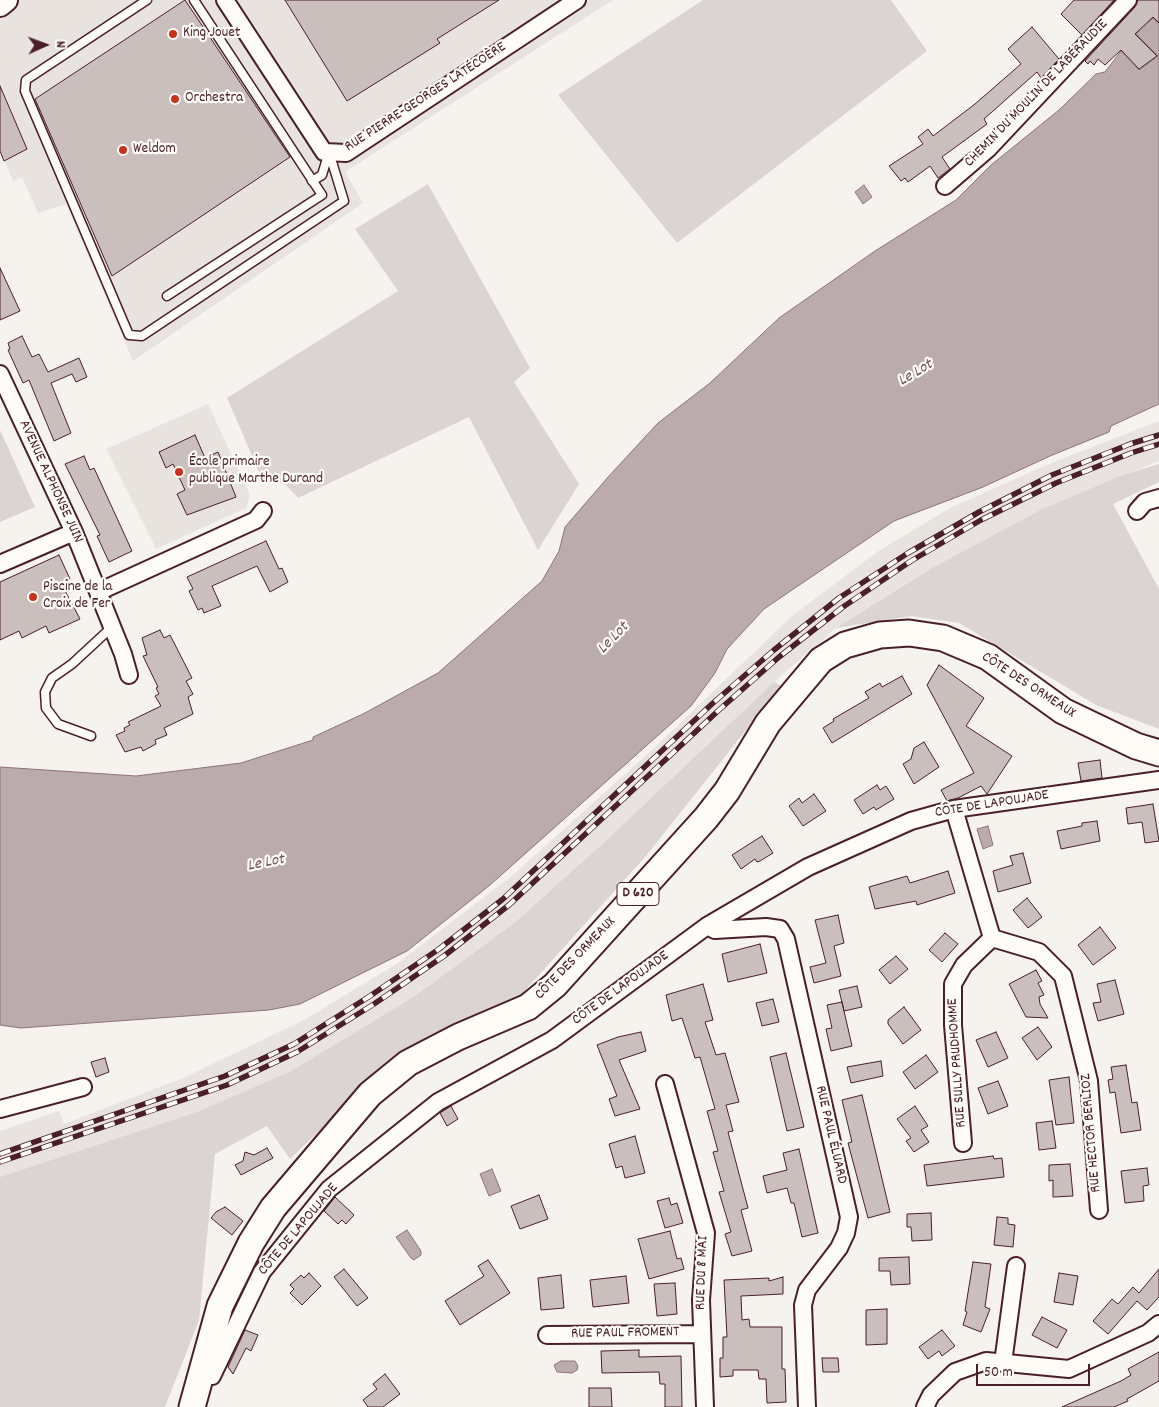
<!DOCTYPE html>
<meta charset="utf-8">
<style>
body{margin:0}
#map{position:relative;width:1159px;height:1407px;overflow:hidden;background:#f6f3ef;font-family:Dekko,sans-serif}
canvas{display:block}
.north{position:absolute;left:20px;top:20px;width:50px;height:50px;-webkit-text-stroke:4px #fdfcf7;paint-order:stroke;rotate:88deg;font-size:14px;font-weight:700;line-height:20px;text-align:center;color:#4a1f2b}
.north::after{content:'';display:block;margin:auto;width:18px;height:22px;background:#4a1f2b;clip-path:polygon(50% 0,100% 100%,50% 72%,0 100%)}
.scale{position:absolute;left:976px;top:1364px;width:114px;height:22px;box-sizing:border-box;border:2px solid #4a1f2b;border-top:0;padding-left:6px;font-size:15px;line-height:18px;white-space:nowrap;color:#4a1f2b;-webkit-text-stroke:4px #fdfcf7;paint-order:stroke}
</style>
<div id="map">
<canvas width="1159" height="1407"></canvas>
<div class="north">N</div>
<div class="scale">50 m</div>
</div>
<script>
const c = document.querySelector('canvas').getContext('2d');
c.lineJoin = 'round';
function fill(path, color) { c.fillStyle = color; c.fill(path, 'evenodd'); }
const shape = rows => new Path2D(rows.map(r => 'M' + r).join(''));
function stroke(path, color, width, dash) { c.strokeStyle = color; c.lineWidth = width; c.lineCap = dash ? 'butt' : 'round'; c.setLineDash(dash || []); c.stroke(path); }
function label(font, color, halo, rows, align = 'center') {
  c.font = font + ' Dekko,sans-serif'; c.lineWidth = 4.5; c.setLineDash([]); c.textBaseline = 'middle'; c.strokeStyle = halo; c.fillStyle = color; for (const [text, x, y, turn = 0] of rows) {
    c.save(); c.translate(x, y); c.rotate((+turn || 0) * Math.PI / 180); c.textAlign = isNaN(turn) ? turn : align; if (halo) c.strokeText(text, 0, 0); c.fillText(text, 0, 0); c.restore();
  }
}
const built = shape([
 [0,0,613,0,345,172,363,203,133,361,66,204,38,213,22,177,13,181,0,151],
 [208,404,250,495,246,508,156,549,106,449],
 [1159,421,1159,461,1042,509,926,571,836,628,774,682,599,847,514,923,415,996,291,1071,199,1111,0,1177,0,1131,59,1111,64,1124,183,1078,304,1020,398,963,514,874,655,747,792,616,877,552,950,508,1051,463]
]);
const green = shape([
 [703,0,891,0,927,51,677,243,558,95],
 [428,184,530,368,514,382,579,484,538,550,469,417,298,498,287,486,260,474,227,398,398,291,355,229],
 [0,430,35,507,0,522],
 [1159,464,1159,482,1113,504,1159,589,1159,729,1096,705,959,623,911,616,836,628,930,569,1042,509,1123,475],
 [774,682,781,686,646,856,520,996,402,1052,290,1159,267,1126,215,1154,199,1320,165,1407,0,1407,0,1177,199,1111,291,1071,415,996,514,923,599,847]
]);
const water = shape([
 [1153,18,1159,24,1159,404,1111,426,1109,432,1050,456,983,487,894,521,764,609,727,649,715,673,691,706,490,885,407,951,300,1004,269,1010,21,1028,0,1025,0,767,136,776,241,763,313,740,313,737,363,714,438,673,542,581,559,551,565,527,609,476,658,423,710,383,779,318,875,251,956,200,991,165,1059,110,1096,74,1105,72,1121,51,1139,70,1158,56,1136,34,1153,18],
 [864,185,872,197,863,204,855,192,864,185],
 [988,826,993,845,983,849,977,829,988,826],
 [492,1169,501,1191,489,1196,480,1174,492,1169],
 [407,1230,421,1251,421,1255,414,1260,411,1258,396,1237,407,1230],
 [561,1361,575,1361,578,1366,577,1370,572,1373,557,1372,554,1365,561,1361]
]);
const building = shape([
 [185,0,290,157,112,276,35,99,185,0],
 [285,0,499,0,437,39,440,43,347,101,285,0],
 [1074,0,1114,0,1082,35,1061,14,1074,0],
 [1138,0,1159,0,1159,23,1153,17,1135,34,1157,56,1139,69,1121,50,1105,65,1098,59,1094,65,1090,61,1088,64,1085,61,1135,7,1138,0],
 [1032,27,1059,59,1041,78,1037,72,984,119,987,124,942,157,950,169,938,178,930,166,908,182,905,178,901,181,889,166,923,144,918,137,928,129,933,136,975,104,1021,64,1008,49,1032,27],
 [0,86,27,149,4,161,0,151,0,86],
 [0,268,20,311,0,320,0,268],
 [22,336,32,357,39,354,48,372,79,358,87,377,76,382,72,374,51,383,71,433,54,441,29,380,23,383,8,350,10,349,8,343,22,336],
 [195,435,205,458,218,452,236,497,187,515,177,494,185,490,173,464,166,468,159,452,195,435],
 [84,456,90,470,94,468,132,551,109,562,97,536,100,535,65,464,84,456],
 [266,541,279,569,282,568,288,582,270,592,257,566,212,586,221,606,204,613,202,608,198,610,189,591,193,589,187,577,266,541],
 [59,555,70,579,61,583,80,619,49,633,46,626,22,638,19,631,0,640,0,582,59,555],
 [160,630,164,638,170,635,192,678,186,681,193,694,188,697,193,714,164,728,167,735,155,740,156,744,143,751,141,747,125,752,116,735,125,731,124,728,130,725,128,722,161,706,155,696,159,694,156,688,158,687,143,656,147,655,142,638,160,630],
 [939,665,984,698,966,726,1012,756,987,794,981,786,958,798,947,801,941,790,974,773,927,685,939,665],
 [902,676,912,694,832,743,823,728,834,721,833,719,869,698,865,692,880,683,882,687,902,676],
 [924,742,939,767,914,784,903,764,911,759,914,748,924,742],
 [1100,760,1102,778,1081,781,1078,763,1100,760],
 [877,785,880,790,886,786,894,799,876,810,874,807,863,814,854,800,877,785],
 [814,794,826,811,803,826,789,806,799,798,802,803,814,794],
 [1153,804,1159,841,1145,843,1142,822,1128,824,1126,808,1153,804],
 [1097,821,1100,841,1061,849,1057,831,1082,826,1082,823,1097,821],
 [762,836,773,853,760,861,757,862,755,859,741,869,732,855,762,836],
 [1023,853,1031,883,998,892,993,871,1013,865,1010,856,1023,853],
 [948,871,955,893,917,905,916,901,875,909,869,887,907,876,910,883,948,871],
 [1027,898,1042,917,1028,928,1013,910,1027,898],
 [838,915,844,943,834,946,841,976,814,983,810,967,826,963,815,920,838,915],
 [1100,927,1116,948,1093,965,1078,945,1100,927],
 [945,933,958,944,942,962,929,950,945,933],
 [760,944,767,973,728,982,722,954,760,944],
 [896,956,908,969,890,984,879,970,896,956],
 [1036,970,1042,981,1038,983,1044,995,1039,997,1040,1004,1048,1018,1026,1017,1009,984,1036,970],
 [1115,980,1124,1014,1098,1021,1093,1003,1101,1002,1097,984,1115,980],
 [703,984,713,1020,705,1022,716,1055,725,1053,739,1102,726,1105,733,1131,728,1132,748,1208,741,1210,752,1251,732,1256,725,1234,731,1232,719,1192,724,1191,713,1152,718,1151,707,1111,715,1109,700,1057,695,1058,682,1018,672,1021,666,995,703,984],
 [857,986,862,1007,844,1011,839,990,857,986],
 [773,999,779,1022,762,1026,756,1003,773,999],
 [842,1002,852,1046,831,1051,826,1029,832,1028,827,1005,842,1002],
 [904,1007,921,1030,903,1044,888,1024,888,1020,904,1007],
 [1038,1027,1052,1047,1037,1060,1022,1038,1038,1027],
 [641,1032,646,1051,619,1060,640,1109,615,1116,609,1099,617,1096,597,1045,618,1037,641,1032],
 [996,1032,1008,1058,988,1067,976,1040,996,1032],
 [786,1053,804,1127,787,1131,770,1057,786,1053],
 [926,1055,938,1072,915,1089,903,1072,926,1055],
 [105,1058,109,1072,96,1077,91,1062,105,1058],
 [881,1061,883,1076,851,1083,847,1067,881,1061],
 [1126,1065,1132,1103,1137,1102,1141,1130,1121,1133,1115,1092,1110,1093,1108,1080,1113,1079,1111,1067,1126,1065],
 [1069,1077,1074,1123,1056,1125,1049,1080,1069,1077],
 [998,1081,1008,1106,988,1114,978,1088,998,1081],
 [862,1095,890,1212,868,1218,848,1143,852,1142,842,1100,862,1095],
 [451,1106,458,1119,447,1126,440,1113,451,1106],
 [915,1106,928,1126,921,1130,929,1142,914,1152,906,1141,911,1138,897,1119,915,1106],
 [1052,1121,1056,1148,1039,1150,1036,1123,1052,1121],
 [635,1136,645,1173,625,1178,622,1166,616,1168,609,1144,635,1136],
 [267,1148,273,1158,241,1175,235,1165,243,1161,245,1152,254,1155,267,1148],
 [799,1149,818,1233,802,1237,794,1203,791,1203,787,1188,767,1193,763,1176,787,1170,783,1153,799,1149],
 [993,1156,994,1159,1002,1158,1004,1177,927,1186,924,1165,993,1156],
 [1070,1164,1073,1196,1053,1197,1053,1180,1049,1181,1049,1165,1070,1164],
 [1147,1168,1149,1185,1143,1186,1144,1201,1125,1203,1121,1171,1147,1168],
 [539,1195,548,1219,520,1229,511,1206,539,1195],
 [335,1197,354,1215,346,1224,342,1220,338,1224,324,1211,335,1197],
 [669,1198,671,1205,677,1203,683,1223,665,1228,657,1201,669,1198],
 [225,1207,243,1221,232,1235,211,1218,216,1212,225,1207],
 [931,1213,932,1240,912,1241,911,1227,907,1227,907,1214,931,1213],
 [997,1217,1008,1218,1008,1224,1015,1225,1013,1247,994,1245,997,1217],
 [670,1231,677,1259,681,1258,684,1269,649,1279,638,1239,670,1231],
 [909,1257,910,1284,891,1285,890,1271,879,1271,879,1258,909,1257],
 [488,1260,510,1293,460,1325,445,1301,484,1276,478,1266,488,1260],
 [973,1262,991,1264,985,1307,990,1309,981,1332,963,1325,967,1312,965,1311,973,1262],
 [344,1269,368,1298,357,1306,334,1277,344,1269],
 [1159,1269,1159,1297,1147,1310,1137,1301,1108,1334,1093,1321,1112,1299,1118,1304,1133,1287,1139,1293,1159,1269],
 [309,1273,321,1286,302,1305,290,1293,294,1289,290,1285,301,1275,304,1278,309,1273],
 [1059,1273,1078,1276,1073,1305,1054,1302,1059,1273],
 [561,1275,564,1308,541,1310,538,1278,561,1275],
 [626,1276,629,1303,593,1307,590,1280,626,1276],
 [783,1277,783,1294,741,1296,742,1320,749,1319,750,1327,782,1327,782,1369,785,1369,786,1402,767,1403,766,1379,759,1379,758,1370,733,1370,733,1376,720,1377,720,1358,723,1358,723,1337,727,1337,724,1280,769,1278,769,1281,783,1277],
 [675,1283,677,1314,657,1316,654,1284,675,1283],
 [887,1309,887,1344,866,1345,866,1310,887,1309],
 [1042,1317,1067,1330,1057,1348,1032,1335,1042,1317],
 [245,1330,258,1335,251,1351,246,1348,233,1374,228,1367,245,1330],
 [942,1330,955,1346,942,1356,939,1351,928,1359,919,1347,942,1330],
 [639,1350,639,1357,681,1356,682,1407,665,1407,665,1384,660,1384,659,1372,602,1373,601,1351,639,1350],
 [1159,1352,1159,1381,1127,1399,1128,1401,1114,1407,1062,1407,1121,1381,1131,1375,1128,1369,1159,1352],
 [822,1358,838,1358,839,1372,823,1372,822,1358],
 [385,1374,400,1394,383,1407,368,1407,363,1400,377,1389,373,1384,385,1374],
 [589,1388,611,1388,612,1407,589,1407,589,1388]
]);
const lane = shape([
 [147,0,26,80,25,91,129,335,142,336,344,201,329,152,322,175,312,181],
 [167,296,322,195,194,0],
 [91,736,58,724,46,708,45,692,52,678,72,664,112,627]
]);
const street = shape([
 [225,0,324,152,346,153,577,0],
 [945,186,988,149,1128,0],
 [0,374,74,532,123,654,129,675],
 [1137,511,1145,502,1159,498],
 [0,564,74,532],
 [98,592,256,520,263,511],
 [954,809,992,938,1039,952,1063,976,1089,1081,1099,1210],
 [707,926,715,930,766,927,780,929,786,939,849,1217,846,1233,839,1248,807,1290,803,1305,807,1407],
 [665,1084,706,1233,701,1300,705,1407],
 [0,1109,83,1087],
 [963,1143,953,1025,953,984,964,965,992,938],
 [547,1335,702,1334],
 [1003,1363,1016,1266],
 [201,1375,212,1376,262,1272,329,1189,438,1102,552,1040,707,926,808,867,911,821,954,809,1159,780],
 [925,1407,931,1395,955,1372,986,1361,1069,1369,1148,1333,1159,1324]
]);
const secondary = shape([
 [0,5,6,0]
]);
const primary = shape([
 [192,1407,220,1306,251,1243,273,1208,370,1094,408,1063,458,1037,528,1007,555,985,706,818,727,791,768,723,821,660,845,645,880,635,909,633,943,638,988,657,1063,711,1136,746,1159,753]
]);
const rail = shape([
 [0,1154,225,1076,294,1044,370,996,439,949,503,899,713,703,774,650,839,598,908,553,979,512,1052,475,1130,444,1159,435],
 [0,1162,227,1085,297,1052,374,1004,444,956,509,905,719,710,779,657,843,607,911,561,981,520,1056,483,1131,453,1159,444]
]);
const markers = [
 [173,34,5,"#c8321e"],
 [175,99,5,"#c8321e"],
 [123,150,5,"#c8321e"],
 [179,472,5,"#c8321e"],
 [33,597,5,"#c8321e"]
];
const shields = [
 [638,894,42]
];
const shieldNames = [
 ["D 620",638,894]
];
const poiNames = [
 ["King Jouet",183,34],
 ["Orchestra",185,99],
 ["Weldom",133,150],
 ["École primaire",189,463],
 ["publique Marthe Durand",189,480],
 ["Piscine de la",43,588],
 ["Croix de Fer",43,605]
];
const streetNames = [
 ["CHEMIN DU MOULIN DE LABÉRAUDIE",1037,94,-46],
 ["RUE PIERRE-GEORGES LATÉCOÈRE",426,98,-33],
 ["AVENUE ALPHONSE JUIN",50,482,65],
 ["CÔTE DES ORMEAUX",1028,686,33],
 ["CÔTE DE LAPOUJADE",992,805,-9],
 ["CÔTE DES ORMEAUX",576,959,-46],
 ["CÔTE DE LAPOUJADE",621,989,-36],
 ["RUE SULLY PRUDHOMME",958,1063,-94],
 ["RUE HECTOR BERLIOZ",1092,1133,-95],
 ["RUE PAUL ÉLUARD",830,1135,77],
 ["CÔTE DE LAPOUJADE",299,1230,-50],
 ["RUE DU 8 MAI",703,1273,-88],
 ["RUE PAUL FROMENT",625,1334,-1]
];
const waterNames = [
 ["Le Lot",916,374,-31],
 ["Le Lot",614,639,-46],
 ["Le Lot",266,864,-11]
];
fill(built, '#e9e3e0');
fill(green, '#dcd4d2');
fill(water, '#bbabac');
stroke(water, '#8e7378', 1);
fill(building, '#cbbfbe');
stroke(building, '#4a1f2b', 1);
stroke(lane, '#4a1f2b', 11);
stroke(street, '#4a1f2b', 20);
stroke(secondary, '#4a1f2b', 26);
stroke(primary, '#4a1f2b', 29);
stroke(lane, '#fdfcf7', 8);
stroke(street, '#fdfcf7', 16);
stroke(secondary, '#fdfcf7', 22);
stroke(primary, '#fdfcf7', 25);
stroke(rail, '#4a1f2b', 5.5);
stroke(rail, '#fdfcf7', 4, [11]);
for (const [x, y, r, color] of markers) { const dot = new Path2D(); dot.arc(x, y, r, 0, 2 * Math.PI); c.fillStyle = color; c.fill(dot); stroke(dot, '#fdfcf7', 2); }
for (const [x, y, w] of shields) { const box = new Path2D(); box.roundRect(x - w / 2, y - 11.5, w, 23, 4); c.fillStyle = '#fdfcf7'; c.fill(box); stroke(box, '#4a1f2b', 1); }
label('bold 14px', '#4a1f2b', null, shieldNames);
label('15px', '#4a1f2b', '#fdfcf7', poiNames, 'left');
label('15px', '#4a1f2b', '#fdfcf7', streetNames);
label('italic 16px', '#725058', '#fdfcf7', waterNames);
</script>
